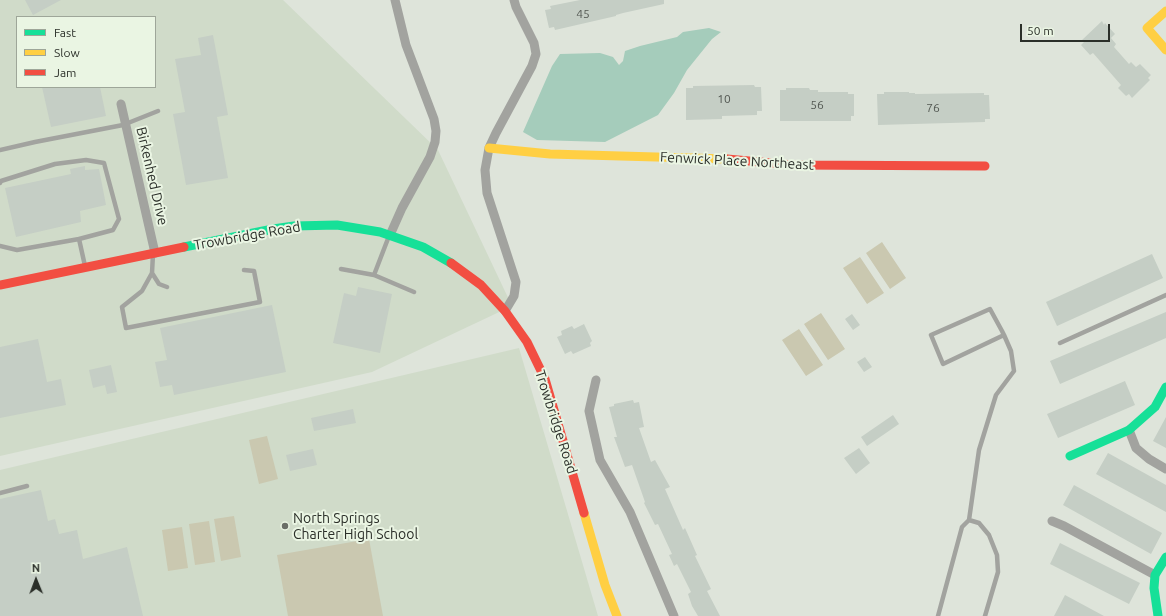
<!DOCTYPE html>
<style>
body{margin:0}
#map{position:relative;width:1166px;height:616px;overflow:hidden;background:#dee4da;font-family:Ubuntu,sans-serif}
canvas{display:block}
.legend{position:absolute;left:16px;top:16px;width:140px;height:72px;box-sizing:border-box;background:#eaf5e3;border:1px solid #9ea699;margin:0;padding:5px 7px;list-style:none;font-size:12px;color:#2b2f29}
.legend li{display:flex;align-items:center;gap:8px;height:20px}
.legend b{width:20px;border:1px solid #9ea699}
.north{position:absolute;left:16px;top:560px;width:40px;height:40px;-webkit-text-stroke:3px #eaf5e3;paint-order:stroke;rotate:359deg;font-size:11px;font-weight:700;line-height:16px;text-align:center;color:#2b2f29}
.north::after{content:'';display:block;margin:auto;width:14px;height:18px;background:#2b2f29;clip-path:polygon(50% 0,100% 100%,50% 72%,0 100%)}
.scale{position:absolute;left:1020px;top:24px;width:90px;height:18px;box-sizing:border-box;border:2px solid #2b2f29;border-top:0;padding-left:5px;font-size:12px;line-height:14px;white-space:nowrap;color:#2b2f29;-webkit-text-stroke:3px #eaf5e3;paint-order:stroke}
</style>
<div id="map">
<canvas width="1166" height="616"></canvas>
<ul class="legend">
<li><b style="height:5px;background:#16e098"></b>Fast</li>
<li><b style="height:5px;background:#ffcf43"></b>Slow</li>
<li><b style="height:5px;background:#f24e42"></b>Jam</li>
</ul>
<div class="north">N</div>
<div class="scale">50 m</div>
</div>
<script>
const c = document.querySelector('canvas').getContext('2d');
c.lineJoin = 'round';
function fill(path, color) { c.fillStyle = color; c.fill(path, 'evenodd'); }
const shape = rows => new Path2D(rows.map(r => 'M' + r).join(''));
function stroke(path, color, width, dash) { c.strokeStyle = color; c.lineWidth = width; c.lineCap = dash ? 'butt' : 'round'; c.setLineDash(dash || []); c.stroke(path); }
function label(font, color, halo, rows, align = 'center') {
  c.font = font + ' Ubuntu,sans-serif'; c.lineWidth = 4; c.setLineDash([]); c.textBaseline = 'middle'; c.strokeStyle = halo; c.fillStyle = color; for (const [text, x, y, turn = 0] of rows) {
    c.save(); c.translate(x, y); c.rotate((+turn || 0) * Math.PI / 180); c.textAlign = isNaN(turn) ? turn : align; if (halo) c.strokeText(text, 0, 0); c.fillText(text, 0, 0); c.restore();
  }
}
const built = shape([
 [0,0,283,0,438,150,512,306,372,372,0,456],
 [17,17,155,17,155,87,17,87],
 [519,348,598,616,0,616,0,470]
]);
const green = shape([
 [882,242,906,278,890,289,866,253],
 [860,257,884,293,867,304,843,268],
 [821,313,845,349,828,360,804,324],
 [799,329,823,365,806,376,782,340],
 [267,436,278,479,259,484,249,440],
 [234,516,241,557,221,561,214,519],
 [209,521,215,562,195,565,189,524],
 [182,527,188,568,168,571,162,530],
 [369,539,383,616,288,616,277,555]
]);
const water = shape([
 [709,28,721,32,712,39,687,70,674,93,658,115,605,142,537,140,523,132,552,66,560,54,600,53,613,57,619,65,623,61,625,51,640,46,677,37,683,32]
]);
const building = shape([
 [25,0,61,0,33,15],
 [580,0,664,0,664,4,623,13,616,15,616,16,555,30,554,27,549,28,545,10,551,9,550,6],
 [1102,21,1104,25,1105,23,1115,34,1111,38,1116,44,1114,47,1129,64,1131,62,1136,67,1140,64,1151,75,1148,78,1150,80,1132,98,1129,94,1126,96,1118,88,1121,85,1093,53,1090,55,1081,45,1084,42,1082,40],
 [213,35,228,115,217,117,228,178,186,185,173,114,185,112,175,59,201,55,198,38],
 [754,85,755,87,761,87,762,111,757,111,757,115,722,116,722,119,686,120,686,88,693,88,693,86],
 [42,87,100,87,106,116,51,127],
 [786,88,809,88,810,90,818,90,818,92,848,92,848,94,854,94,854,116,851,116,851,121,780,121,780,90,786,90],
 [884,92,909,92,909,93,915,93,915,94,984,93,984,95,989,95,990,119,985,119,985,122,878,125,877,94,884,94],
 [85,166,85,170,99,169,106,205,80,211,81,222,16,237,5,188,71,174,70,169],
 [1152,254,1163,278,1057,326,1046,302],
 [358,287,392,294,380,353,333,343,344,293,356,296],
 [272,305,286,372,174,395,172,385,160,387,155,362,167,360,160,328],
 [1166,312,1166,338,1060,384,1050,361],
 [852,314,860,325,853,330,845,319],
 [584,324,592,341,590,343,591,346,573,354,571,351,565,354,557,337,562,335,561,331,572,326,574,329],
 [38,339,47,382,61,379,66,405,0,418,0,347],
 [865,357,872,367,864,372,857,362],
 [111,365,117,392,107,394,105,385,93,388,89,370],
 [1125,381,1135,405,1058,438,1047,414],
 [633,400,634,403,639,402,644,427,639,428,651,462,655,460,670,487,665,489,683,530,685,528,697,555,695,556,711,589,707,591,720,616,698,616,692,606,688,594,691,592,677,564,674,566,669,555,672,554,658,524,655,525,644,503,645,502,632,465,625,467,614,437,617,437,609,407,614,406,614,404],
 [353,409,356,423,314,431,311,418],
 [893,415,899,424,867,446,861,437],
 [1166,417,1166,448,1153,441],
 [859,448,870,463,856,474,844,458],
 [313,449,317,465,290,471,286,455],
 [1108,453,1166,485,1166,512,1096,474],
 [1074,485,1162,533,1151,554,1063,505],
 [41,490,48,521,55,519,59,534,77,530,83,559,127,547,143,616,0,616,0,499],
 [1060,543,1140,583,1129,604,1050,564],
 [1065,595,1104,616,1054,616]
]);
const lane = shape([
 [0,150,35,142,123,125,158,111],
 [0,183,1,181,55,164,86,160,104,163,119,219,113,230,79,239,85,266],
 [389,236,374,275,414,292],
 [0,246,17,250,79,239],
 [153,254,152,273,142,291,122,307,126,328,260,302,254,271,244,270],
 [341,269,374,275],
 [152,273,159,284,167,287],
 [1060,343,1166,295],
 [0,493,27,486],
 [969,520,979,450,996,395,1014,371,1011,351,1004,335,1002,331,990,309,931,335,943,364,1004,335],
 [938,616,962,527,969,520,979,523,989,535,997,555,998,572,985,616]
]);
const street = shape([
 [121,104,155,253],
 [390,235,402,208,430,157,435,142,436,131,434,119,406,45,395,0],
 [505,311,514,296,516,282,487,193,485,170,489,148,496,133,532,66,536,54,534,43,516,7,514,0],
 [596,380,589,411,600,460,630,512,674,616],
 [1129,430,1136,448,1149,459,1166,469],
 [1052,521,1064,526,1155,575]
]);
const fast = shape([
 [184,247,273,229,294,226,337,225,380,232,423,247,451,263],
 [1070,456,1129,430,1155,407,1166,387],
 [1158,616,1154,588,1155,575,1166,557]
]);
const slow = shape([
 [1166,11,1147,28,1166,50],
 [489,148,550,154,727,159],
 [584,513,605,585,617,616]
]);
const jam = shape([
 [727,159,793,165,985,166],
 [451,263,481,285,505,311,527,342,545,379,584,513],
 [0,285,184,247]
]);
const markers = [
 [285,526,4,"#6a6e67"]
];
const numberNames = [
 ["45",583,14],
 ["10",724,99],
 ["56",817,105],
 ["76",933,108]
];
const streetNames = [
 ["Fenwick Place Northeast",737,161,3],
 ["Birkenhed Drive",152,176,77],
 ["Trowbridge Road",247,236,-10],
 ["Trowbridge Road",556,422,72]
];
const poiNames = [
 ["North Springs",293,518],
 ["Charter High School",293,534]
];
fill(built, '#d0dbc9');
fill(green, '#cac8b0');
fill(water, '#a5ccbb');
fill(building, '#c5cec5');
stroke(lane, '#a2a39f', 4.5);
stroke(street, '#a2a39f', 9);
stroke(fast, '#16e098', 9);
stroke(slow, '#ffcf43', 9);
stroke(jam, '#f24e42', 9);
for (const [x, y, r, color] of markers) { const dot = new Path2D(); dot.arc(x, y, r, 0, 2 * Math.PI); c.fillStyle = color; c.fill(dot); stroke(dot, '#eaf5e3', 1.5); }
label('12px', '#535852', null, numberNames);
label('14px', '#2b2f29', '#eaf5e3', streetNames);
label('14px', '#2b2f29', '#eaf5e3', poiNames, 'left');
</script>
